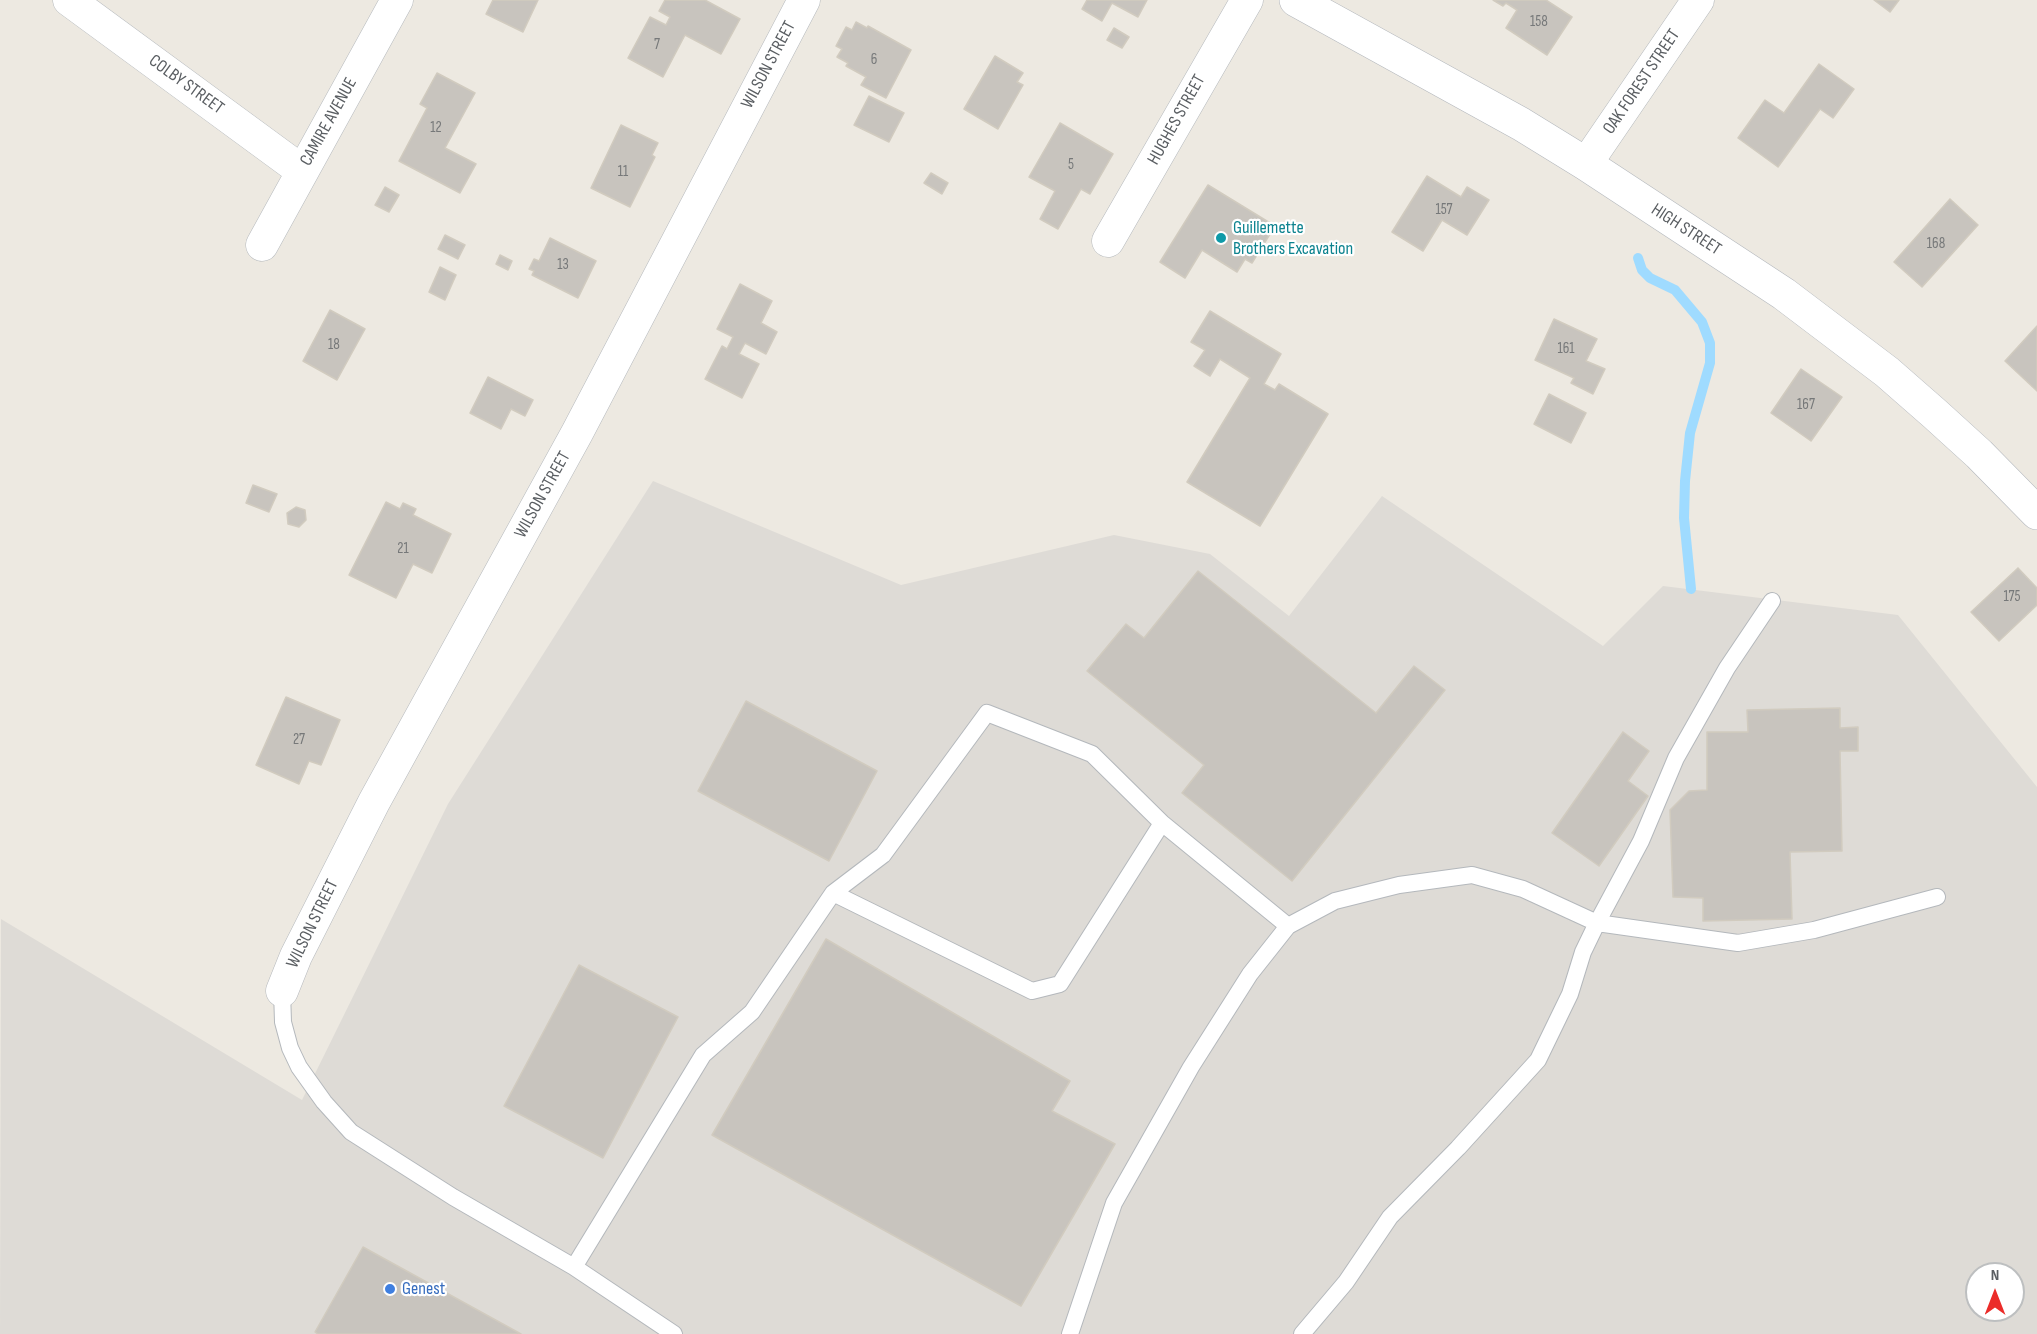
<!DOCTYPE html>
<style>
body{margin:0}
#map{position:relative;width:2037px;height:1334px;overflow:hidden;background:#ede9e1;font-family:"Sofia Sans Condensed",sans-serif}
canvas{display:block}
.north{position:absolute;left:1965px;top:1262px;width:60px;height:60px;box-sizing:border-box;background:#fff;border:2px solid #bdbfc0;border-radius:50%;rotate:0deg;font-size:16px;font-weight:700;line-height:24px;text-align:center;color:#5a5e62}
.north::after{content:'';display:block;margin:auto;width:21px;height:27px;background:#eb2c29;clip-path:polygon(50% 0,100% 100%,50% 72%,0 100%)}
</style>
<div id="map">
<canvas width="2037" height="1334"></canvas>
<div class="north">N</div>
</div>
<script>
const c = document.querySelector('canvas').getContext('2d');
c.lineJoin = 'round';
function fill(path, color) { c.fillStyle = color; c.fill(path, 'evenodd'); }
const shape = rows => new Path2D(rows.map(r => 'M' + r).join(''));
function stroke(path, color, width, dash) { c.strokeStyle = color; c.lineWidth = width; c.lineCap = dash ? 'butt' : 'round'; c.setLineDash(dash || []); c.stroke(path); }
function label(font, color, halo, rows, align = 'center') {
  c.font = font + ' "Sofia Sans Condensed",sans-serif'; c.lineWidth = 4.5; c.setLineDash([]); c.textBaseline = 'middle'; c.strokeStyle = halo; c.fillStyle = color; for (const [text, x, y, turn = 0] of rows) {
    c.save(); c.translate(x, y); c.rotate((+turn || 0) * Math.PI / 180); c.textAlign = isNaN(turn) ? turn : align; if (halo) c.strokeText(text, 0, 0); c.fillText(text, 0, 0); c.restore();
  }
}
const industrial = shape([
 [653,481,901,585,1114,535,1210,554,1289,616,1382,496,1603,646,1663,586,1898,615,2037,787,2037,1334,0,1334,1,919,302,1100,448,804],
 [1977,1274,2013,1274,2013,1310,1977,1310]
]);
const stream = shape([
 [1638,258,1642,270,1650,278,1675,290,1702,322,1710,343,1710,363,1690,433,1685,481,1684,518,1691,589]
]);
const building = shape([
 [493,0,538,0,523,32,486,14,493,0],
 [665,0,705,0,740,19,721,54,685,35,663,77,628,58,650,17,666,25,670,17,659,11,665,0],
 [1087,0,1147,0,1138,17,1112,3,1102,21,1082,9,1087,0],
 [1493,0,1546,0,1572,17,1547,55,1506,28,1517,10,1506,3,1503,6,1493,0],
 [1874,0,1899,0,1890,12,1874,0],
 [856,22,867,28,868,26,911,50,886,98,861,85,866,77,846,66,848,63,837,57,842,49,836,46,846,27,852,30,856,22],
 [1114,28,1129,37,1122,48,1107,40,1114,28],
 [995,56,1023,73,1017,82,1023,85,998,129,964,109,995,56],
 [1819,64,1854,89,1833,118,1820,109,1778,167,1738,138,1765,100,1784,113,1819,64],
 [437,73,475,93,445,148,476,164,460,193,399,161,427,108,420,104,437,73],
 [869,96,904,113,889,142,854,125,869,96],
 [1060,123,1113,154,1090,194,1081,189,1058,229,1040,219,1055,191,1029,177,1060,123],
 [621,125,658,143,652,155,655,157,630,207,591,188,621,125],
 [931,173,948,183,942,194,924,183,931,173],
 [1427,176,1461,197,1467,187,1489,200,1467,235,1442,220,1423,251,1392,232,1427,176],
 [1208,185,1275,226,1252,263,1245,259,1237,272,1202,250,1185,278,1160,262,1208,185],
 [385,187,399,195,389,212,375,205,385,187],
 [1950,199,1978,225,1922,287,1894,262,1950,199],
 [445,235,465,245,458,259,438,249,445,235],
 [550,238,596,261,578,298,532,275,534,271,529,269,534,259,539,261,550,238],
 [500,255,512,261,508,270,496,264,500,255],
 [440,267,456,275,445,300,429,292,440,267],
 [740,284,772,301,761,323,777,332,766,354,745,343,739,354,759,364,742,398,705,379,722,346,727,349,733,337,717,329,740,284],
 [330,310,365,329,337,380,303,361,330,310],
 [1210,311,1281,354,1264,384,1275,390,1279,384,1328,414,1260,526,1187,482,1250,378,1220,359,1210,376,1194,366,1205,350,1191,342,1210,311],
 [1554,319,1597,339,1586,361,1605,369,1593,394,1571,383,1574,378,1535,360,1554,319],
 [2037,326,2037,391,2005,361,2037,326],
 [1801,369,1842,397,1811,441,1771,413,1801,369],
 [488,377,533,400,525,416,511,409,501,429,470,413,488,377],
 [1549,394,1586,413,1571,443,1534,424,1549,394],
 [253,485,277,494,269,512,246,503,253,485],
 [386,502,400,509,403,503,416,509,413,515,451,534,432,573,413,564,396,598,349,575,386,502],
 [296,507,305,510,306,520,299,527,288,524,287,513,296,507],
 [2018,568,2037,588,2037,605,1999,641,1971,612,2018,568],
 [1198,571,1376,713,1414,666,1445,690,1292,881,1182,793,1204,765,1087,671,1126,624,1144,638,1198,571],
 [286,697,340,720,321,765,309,761,299,784,256,765,286,697],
 [746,701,877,771,829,861,698,791,746,701],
 [1840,708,1840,728,1858,727,1858,751,1840,751,1842,851,1790,852,1792,919,1703,921,1703,898,1673,897,1670,810,1689,791,1707,790,1707,732,1748,732,1747,710,1840,708],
 [1623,732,1649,751,1628,781,1648,796,1599,866,1552,833,1623,732],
 [826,939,1070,1081,1052,1111,1115,1144,1021,1306,712,1135,826,939],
 [579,965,678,1017,603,1158,504,1106,579,965],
 [363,1247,521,1334,318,1334,315,1332,363,1247]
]);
const lane = shape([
 [1772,601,1727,668,1676,758,1641,841,1597,923,1738,943,1814,930,1937,897],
 [833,893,1032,991,1060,984,1162,823],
 [282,991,283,1022,290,1048,299,1067,324,1102,351,1132,453,1197,574,1267,674,1334],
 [574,1267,703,1055,752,1012,833,893,883,855,987,713,1092,754,1162,823,1288,926,1335,901,1399,885,1472,875,1523,889,1597,923,1583,952,1570,994,1538,1060,1458,1148,1390,1217,1346,1282,1302,1334],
 [1070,1334,1114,1203,1191,1067,1250,974,1288,926]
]);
const street = shape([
 [69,0,302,171],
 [1586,164,1698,0],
 [1108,241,1247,0],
 [262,245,397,0],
 [282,991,296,956,374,802,577,433,804,0]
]);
const secondary = shape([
 [1296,0,1521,124,1586,164,1784,294,1887,372,1935,414,1979,454,2037,513]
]);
const markers = [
 [1221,238,6,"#0f9aa8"],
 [390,1289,6,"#3f7fe0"]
];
const numberNames = [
 ["158",1539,22],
 ["7",657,45],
 ["6",874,60],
 ["12",436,128],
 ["5",1071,165],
 ["11",623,172],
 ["157",1444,210],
 ["168",1936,244],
 ["13",563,265],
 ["18",334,345],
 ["161",1566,349],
 ["167",1806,405],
 ["21",403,549],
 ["175",2012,597],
 ["27",299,740]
];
const streetNames = [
 ["WILSON STREET",769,65,-62],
 ["OAK FOREST STREET",1642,82,-56],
 ["COLBY STREET",186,85,36],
 ["HUGHES STREET",1177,120,-61],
 ["CAMIRE AVENUE",329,122,-61],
 ["HIGH STREET",1686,230,33],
 ["WILSON STREET",543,495,-61],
 ["WILSON STREET",313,924,-64]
];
const cultureNames = [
 ["Guillemette",1233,228],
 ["Brothers Excavation",1233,249]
];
const shopNames = [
 ["Genest",402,1289]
];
fill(industrial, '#dedbd6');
stroke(stream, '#9fdbff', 10);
fill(building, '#c8c4be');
stroke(building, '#d1cbbf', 1.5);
stroke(lane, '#b4b8bc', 18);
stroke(street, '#b4b8bc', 33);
stroke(secondary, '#b3b7bc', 34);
stroke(lane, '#fff', 16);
stroke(street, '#fff', 32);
stroke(secondary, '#fff', 33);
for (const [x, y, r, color] of markers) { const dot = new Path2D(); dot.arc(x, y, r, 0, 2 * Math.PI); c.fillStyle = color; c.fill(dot); stroke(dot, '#fff', 2); }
label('15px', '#767879', null, numberNames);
label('18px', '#5a5e62', '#fff', streetNames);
label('18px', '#0d838f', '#fff', cultureNames, 'left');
label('18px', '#366cbe', '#fff', shopNames, 'left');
</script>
